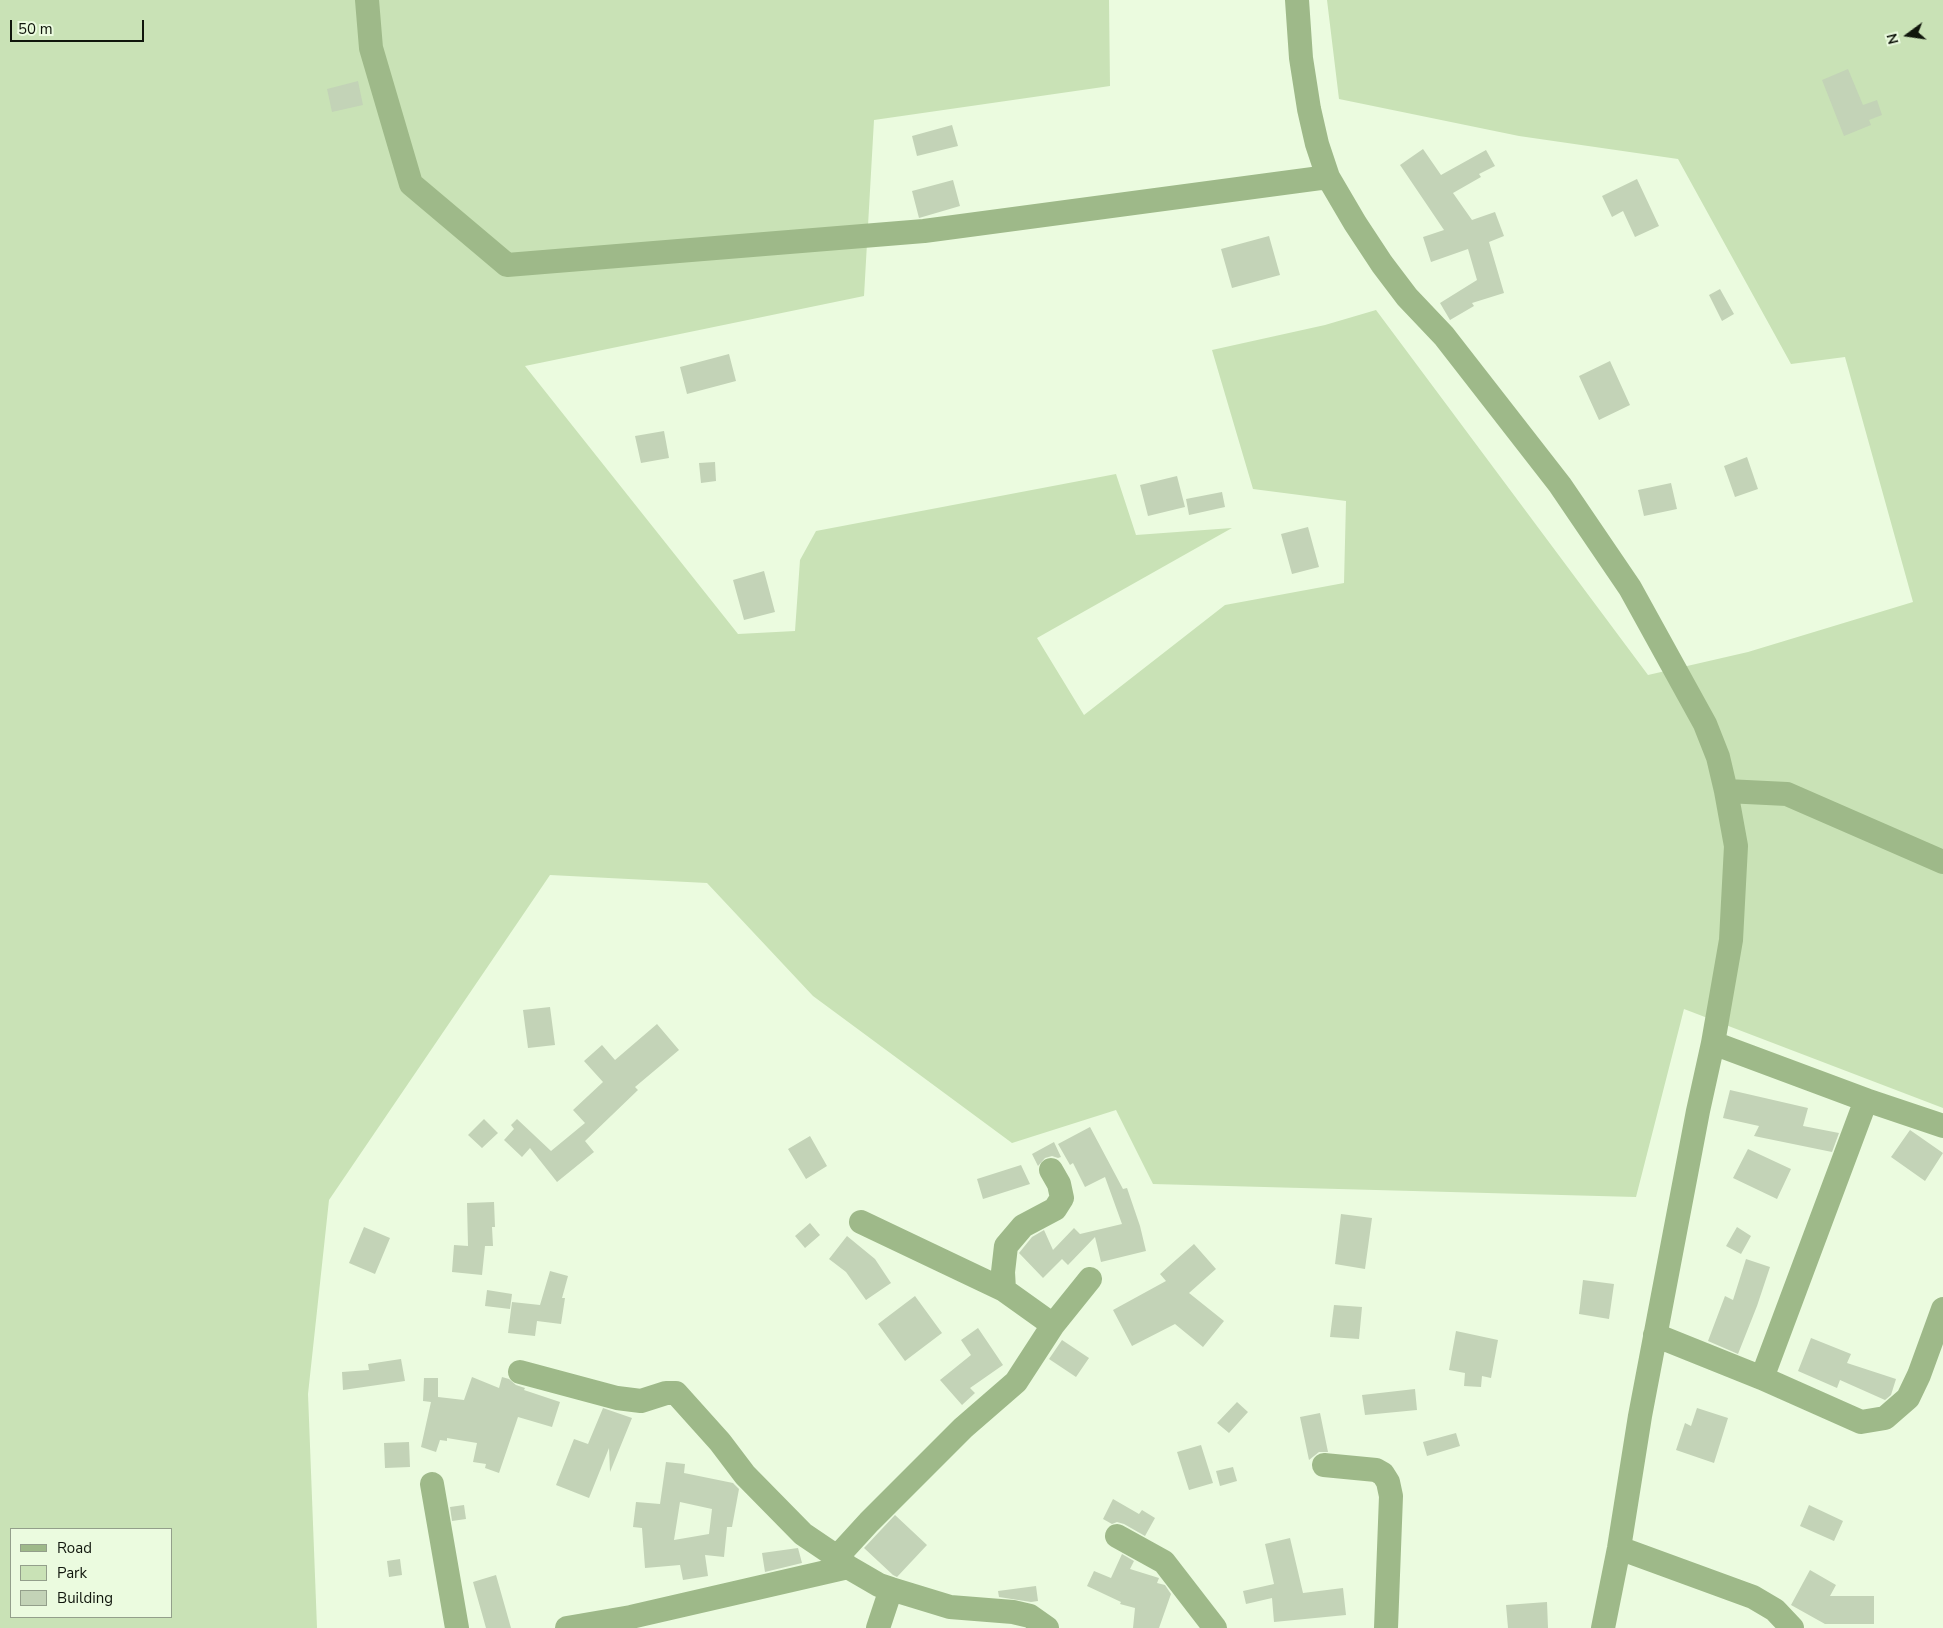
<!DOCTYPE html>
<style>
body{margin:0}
#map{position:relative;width:1943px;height:1628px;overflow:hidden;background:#ebfbdf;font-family:"Nunito Sans",sans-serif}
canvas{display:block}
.legend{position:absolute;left:10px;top:1528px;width:162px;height:90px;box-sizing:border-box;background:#ebfbdf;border:1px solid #939f8b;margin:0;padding:6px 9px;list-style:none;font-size:15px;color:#10160c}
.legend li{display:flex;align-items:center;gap:10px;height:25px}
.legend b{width:25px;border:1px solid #939f8b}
.north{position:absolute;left:1883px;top:10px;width:50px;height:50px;-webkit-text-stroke:4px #ebfbdf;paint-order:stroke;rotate:256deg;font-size:14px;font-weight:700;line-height:20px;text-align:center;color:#10160c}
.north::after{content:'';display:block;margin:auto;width:18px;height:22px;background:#10160c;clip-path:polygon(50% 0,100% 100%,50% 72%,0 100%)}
.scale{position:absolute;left:10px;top:20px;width:134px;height:22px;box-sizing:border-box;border:2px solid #10160c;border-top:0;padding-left:6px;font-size:15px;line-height:18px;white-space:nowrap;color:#10160c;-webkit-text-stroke:4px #ebfbdf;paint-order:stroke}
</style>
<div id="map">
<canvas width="1943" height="1628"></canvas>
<ul class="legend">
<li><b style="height:6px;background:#9eb989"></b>Road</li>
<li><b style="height:14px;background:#c9e2b6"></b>Park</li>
<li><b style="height:14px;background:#c3d3b7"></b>Building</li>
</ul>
<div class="north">N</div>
<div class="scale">50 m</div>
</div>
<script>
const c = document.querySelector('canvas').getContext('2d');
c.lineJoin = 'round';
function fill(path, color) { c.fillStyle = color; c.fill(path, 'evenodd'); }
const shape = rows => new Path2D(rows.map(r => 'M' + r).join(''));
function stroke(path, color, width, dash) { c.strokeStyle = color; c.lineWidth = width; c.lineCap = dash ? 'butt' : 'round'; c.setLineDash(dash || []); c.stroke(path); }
const green = shape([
 [0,0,1109,0,1110,86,874,120,864,296,525,366,738,634,795,631,800,560,816,531,1116,474,1136,535,1232,528,1037,638,1084,715,1225,605,1344,583,1346,501,1253,489,1212,350,1325,325,1376,310,1648,675,1748,652,1913,602,1845,357,1791,364,1678,159,1519,136,1339,99,1327,0,1943,0,1943,1108,1684,1009,1636,1197,1153,1184,1116,1110,1012,1143,813,996,707,883,550,875,329,1200,308,1394,317,1628,0,1628],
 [11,1529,171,1529,171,1617,11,1617]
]);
const building = shape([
 [1848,69,1863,105,1877,100,1882,115,1869,120,1871,125,1844,136,1822,80],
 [358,81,363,105,332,112,327,89],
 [952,125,958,146,917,156,912,136],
 [1423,149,1441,175,1486,150,1495,166,1479,174,1481,177,1453,193,1472,220,1495,212,1504,236,1489,242,1504,293,1472,303,1474,306,1450,320,1440,303,1477,280,1468,249,1431,262,1423,237,1444,230,1400,165],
 [1637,179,1659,226,1635,237,1623,211,1612,217,1602,196],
 [953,180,960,206,919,218,912,191],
 [1269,236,1280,275,1232,288,1221,249],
 [1720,289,1734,314,1722,321,1709,295],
 [729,354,736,381,687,394,680,367],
 [1610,361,1630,405,1599,420,1579,376],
 [664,431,669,458,641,463,635,436],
 [1747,457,1758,489,1735,497,1724,466],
 [715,462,716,481,701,483,699,463],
 [1177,476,1185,507,1148,516,1140,485],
 [1671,483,1677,509,1644,516,1638,490],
 [1222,492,1225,507,1189,515,1186,499],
 [1308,527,1319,567,1292,574,1281,534],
 [764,571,775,612,744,620,733,580],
 [550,1007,555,1045,528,1048,523,1010],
 [657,1024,679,1050,635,1087,638,1090,585,1141,594,1152,557,1182,530,1148,522,1157,504,1140,514,1129,511,1125,517,1119,551,1151,585,1123,573,1110,603,1082,584,1061,602,1045,615,1060],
 [1730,1090,1808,1108,1803,1126,1839,1133,1832,1152,1754,1136,1759,1126,1723,1118],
 [484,1119,498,1133,482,1148,468,1135],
 [1090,1127,1123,1189,1127,1188,1140,1226,1146,1251,1101,1262,1095,1237,1068,1265,1062,1259,1043,1278,1019,1253,1032,1237,1044,1230,1053,1250,1074,1228,1080,1234,1122,1224,1105,1177,1085,1187,1073,1163,1070,1165,1058,1144],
 [1910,1130,1943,1153,1925,1181,1891,1157],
 [810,1136,827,1166,806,1179,788,1149],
 [1054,1142,1061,1157,1058,1158,1052,1156,1045,1158,1038,1166,1032,1154],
 [1748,1149,1791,1169,1777,1199,1733,1178],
 [1021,1165,1030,1184,983,1199,977,1179],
 [494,1202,495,1227,492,1227,493,1246,485,1246,482,1275,452,1272,454,1245,468,1246,467,1203],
 [1341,1214,1372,1218,1365,1269,1335,1264],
 [810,1223,820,1235,805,1248,795,1236],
 [364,1227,390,1238,375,1274,349,1263],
 [1737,1227,1751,1236,1741,1254,1726,1246],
 [847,1236,875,1259,891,1283,866,1300,846,1272,829,1259],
 [1194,1244,1216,1269,1189,1293,1224,1321,1203,1347,1175,1324,1132,1346,1113,1310,1166,1281,1160,1274],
 [1746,1259,1770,1267,1757,1306,1738,1354,1708,1341,1725,1296,1733,1300],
 [550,1271,568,1276,562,1298,565,1298,561,1324,537,1321,535,1336,508,1333,512,1302,540,1305],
 [1583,1280,1614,1284,1609,1319,1579,1314],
 [487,1290,512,1294,510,1309,485,1306],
 [915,1296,942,1333,905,1361,878,1324],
 [1334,1305,1362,1307,1359,1339,1330,1337],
 [978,1328,1003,1365,970,1388,975,1393,962,1405,940,1380,971,1355,961,1340],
 [1456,1331,1498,1340,1491,1378,1482,1376,1481,1387,1464,1386,1465,1373,1449,1370],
 [1811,1338,1851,1354,1847,1363,1896,1379,1891,1395,1885,1400,1840,1380,1837,1388,1798,1371],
 [1062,1340,1089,1358,1076,1377,1049,1359],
 [401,1359,405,1381,343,1390,342,1372,369,1370,368,1364],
 [472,1377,499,1388,502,1377,509,1379,516,1385,525,1388,524,1390,560,1402,552,1427,518,1417,499,1473,485,1468,486,1464,473,1462,477,1443,447,1438,447,1441,440,1440,436,1452,421,1447,431,1402,423,1401,424,1378,438,1378,438,1397,464,1400],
 [1415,1389,1417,1410,1365,1415,1362,1395],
 [1237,1402,1248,1412,1229,1433,1217,1423],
 [603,1408,632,1418,610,1472,609,1448,589,1498,556,1485,574,1439,588,1444],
 [1697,1408,1728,1418,1714,1463,1676,1450,1685,1423,1691,1426],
 [1320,1413,1328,1452,1319,1452,1309,1460,1300,1417],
 [1456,1433,1460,1446,1427,1456,1423,1442],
 [409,1442,410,1467,385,1468,384,1443],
 [1201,1445,1213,1483,1189,1490,1177,1452],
 [666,1462,685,1464,684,1473,733,1483,739,1489,732,1527,727,1527,724,1557,705,1555,708,1576,683,1580,680,1565,645,1568,642,1528,633,1527,636,1502,660,1504],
 [680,1502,712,1509,709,1534,674,1540],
 [1233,1467,1237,1481,1220,1486,1216,1471],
 [1113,1499,1139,1514,1142,1510,1155,1518,1145,1536,1124,1524,1117,1522,1112,1524,1103,1519],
 [464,1505,466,1519,452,1521,450,1507],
 [1809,1505,1843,1521,1834,1541,1800,1526],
 [895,1515,927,1545,897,1577,893,1575,864,1548],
 [1290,1538,1303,1593,1343,1588,1346,1615,1274,1622,1272,1598,1246,1604,1243,1591,1274,1584,1265,1544],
 [798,1548,802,1563,765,1572,762,1553],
 [1122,1554,1134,1561,1130,1569,1159,1578,1157,1583,1165,1585,1171,1594,1159,1628,1133,1628,1135,1608,1120,1604,1121,1602,1087,1586,1094,1571,1111,1578],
 [400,1559,402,1575,389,1577,387,1561],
 [1810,1570,1836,1585,1830,1596,1874,1596,1874,1624,1825,1624,1791,1605],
 [496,1575,511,1628,486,1628,473,1582],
 [1036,1586,1038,1601,1031,1602,999,1597,998,1591],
 [1547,1602,1548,1628,1508,1628,1506,1605]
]);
const minor = shape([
 [367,0,371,48,411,184,507,265,924,231,1328,177],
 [1297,0,1301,58,1309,109,1317,144,1328,177,1355,223,1382,264,1407,297,1444,336,1560,485,1630,588,1705,724,1718,757,1726,791,1736,846,1731,940,1713,1043,1698,1111,1640,1416,1619,1548,1603,1628],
 [1726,791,1787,794,1943,862],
 [1713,1043,1866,1100,1943,1126],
 [861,1222,1004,1290,1053,1325],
 [1004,1290,1003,1272,1006,1246,1023,1226,1055,1209,1062,1198,1059,1184,1051,1170],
 [1655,1335,1762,1378,1861,1422,1885,1418,1908,1398,1919,1375,1943,1309],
 [520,1372,617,1398,641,1401,666,1393,676,1393,720,1442,745,1475,803,1534,837,1557,848,1567,879,1585,891,1589,950,1607,1013,1612,1030,1616,1047,1628],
 [1762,1378,1866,1100],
 [1324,1465,1376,1470,1383,1474,1388,1482,1391,1496,1386,1628],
 [432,1484,457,1628],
 [1117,1536,1164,1562,1215,1628],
 [1619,1548,1753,1597,1775,1610,1792,1628],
 [837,1557,869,1522,963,1428,1016,1382,1053,1325,1090,1279],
 [567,1628,631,1617,848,1567],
 [878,1628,891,1589]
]);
fill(green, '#c9e2b6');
fill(building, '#c3d3b7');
stroke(minor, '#9eb989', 24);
</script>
